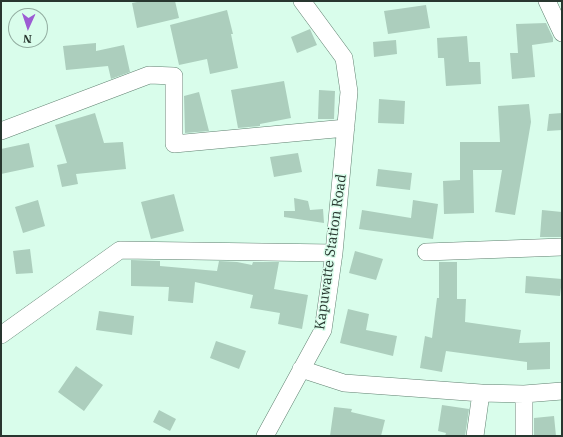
<!DOCTYPE html>
<style>
body{margin:0}
#map{position:relative;width:563px;height:437px;overflow:hidden;background:#d9fdeb;font-family:"IBM Plex Serif",serif}
canvas{display:block}
.frame{position:absolute;inset:0;border:2px solid #28362f;pointer-events:none}
.north{position:absolute;left:8px;top:8px;width:40px;height:40px;box-sizing:border-box;background:#d9fdeb;border:1px solid #92ada0;border-radius:50%;rotate:183deg;font-size:11px;font-weight:700;line-height:16px;text-align:center;color:#28362f}
.north::after{content:'';display:block;margin:auto;width:14px;height:18px;background:#9c5cd3;clip-path:polygon(50% 0,100% 100%,50% 72%,0 100%)}
</style>
<div id="map">
<canvas width="563" height="437"></canvas>
<div class="frame"></div>
<div class="north">N</div>
</div>
<script>
const c = document.querySelector('canvas').getContext('2d');
c.lineJoin = 'round';
function fill(path, color) { c.fillStyle = color; c.fill(path, 'evenodd'); }
const shape = rows => new Path2D(rows.map(r => 'M' + r).join(''));
function stroke(path, color, width, dash) { c.strokeStyle = color; c.lineWidth = width; c.lineCap = dash ? 'butt' : 'round'; c.setLineDash(dash || []); c.stroke(path); }
function label(font, color, halo, rows, align = 'center') {
  c.font = font + ' "IBM Plex Serif",serif'; c.lineWidth = 3; c.setLineDash([]); c.textBaseline = 'middle'; c.strokeStyle = halo; c.fillStyle = color; for (const [text, x, y, turn = 0] of rows) {
    c.save(); c.translate(x, y); c.rotate((+turn || 0) * Math.PI / 180); c.textAlign = isNaN(turn) ? turn : align; if (halo) c.strokeText(text, 0, 0); c.fillText(text, 0, 0); c.restore();
  }
}
const building = shape([
 [142,1,175,1,179,18,137,28,132,3],
 [426,5,430,28,388,34,384,11],
 [227,10,233,34,231,34,238,68,210,74,207,59,179,65,170,25],
 [546,23,553,38,553,42,532,45,535,77,512,79,510,53,518,53,516,24],
 [310,29,317,45,297,53,291,37],
 [467,36,469,62,480,62,481,84,446,86,444,58,438,58,437,38],
 [396,40,397,54,374,57,373,42],
 [96,43,96,51,124,45,130,72,111,79,108,66,66,70,63,46],
 [284,81,291,118,260,124,260,126,238,128,231,90],
 [319,90,335,91,334,119,318,119],
 [199,92,209,131,185,133,184,96],
 [379,99,405,101,404,124,378,123],
 [529,104,531,122,515,215,495,212,502,170,473,170,474,213,444,214,443,181,460,180,460,142,500,142,498,106],
 [95,113,104,143,123,142,126,169,76,174,78,184,62,187,57,165,67,163,55,125],
 [562,113,562,130,547,131,549,114],
 [29,143,34,167,1,174,1,149],
 [298,153,302,172,274,177,270,157],
 [378,169,412,173,410,190,376,186],
 [174,194,184,231,151,239,141,202],
 [294,198,308,201,310,210,323,209,324,223,284,217,284,211,295,211],
 [38,200,45,226,23,233,15,207],
 [413,200,438,204,433,239,359,229,362,210,411,218],
 [542,210,562,212,562,237,540,237],
 [30,249,33,273,16,274,13,251],
 [355,251,383,259,376,280,349,273],
 [131,260,160,261,160,266,217,271,219,261,237,262,252,265,253,262,279,262,274,289,308,295,302,329,278,324,280,313,250,308,253,295,195,282,193,303,168,301,169,287,131,286],
 [439,262,457,262,457,299,466,299,465,322,521,330,519,343,550,342,550,369,527,370,527,362,446,351,442,372,420,368,425,336,432,338,437,298,439,298],
 [526,276,562,279,560,296,525,293],
 [348,309,369,314,366,330,397,336,393,356,340,343],
 [99,311,134,316,132,335,96,330],
 [216,341,246,351,239,369,210,358],
 [76,366,103,385,84,411,58,392],
 [442,405,469,409,465,436,445,436,446,433,438,431],
 [334,407,352,409,351,412,385,420,381,436,330,436],
 [159,410,176,419,170,431,153,422],
 [554,416,556,436,534,436,534,418]
]);
const minor = shape([
 [547,1,562,33],
 [1,131,149,75,174,76,174,144,346,128],
 [426,252,562,247],
 [1,335,120,250,334,253],
 [301,369,344,383,481,393,524,394,562,391],
 [265,436,323,330,334,253,349,92,344,58,302,1],
 [475,436,481,393],
 [524,436,524,394]
]);
const streetNames = [
 ["Kapuwatte Station Road",331,252,-82]
];
fill(building, '#accebd');
stroke(minor, '#608070', 18);
stroke(minor, '#fff', 17);
label('14px', '#28362f', '#d9fdeb', streetNames);
</script>
